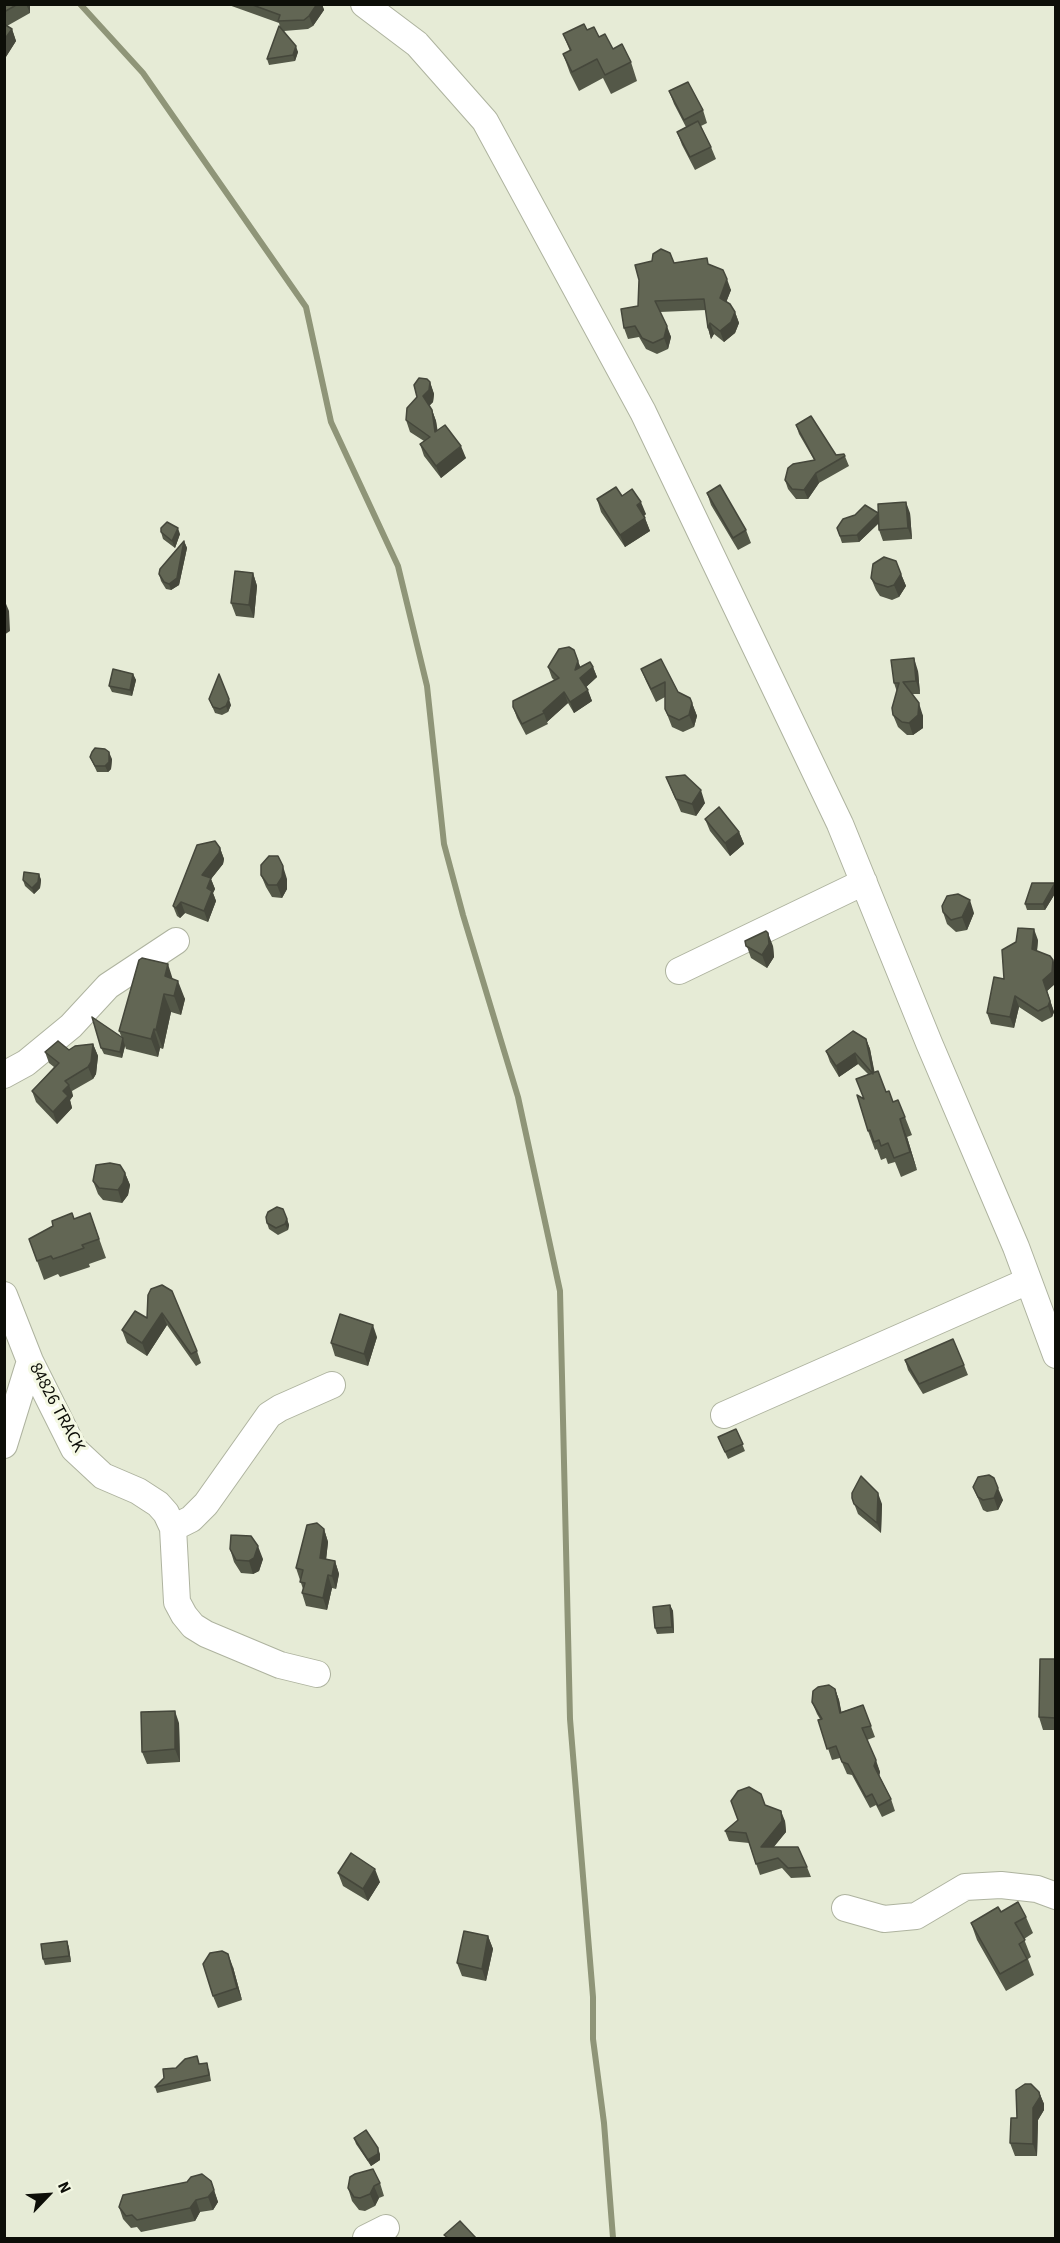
<!DOCTYPE html>
<style>
body{margin:0}
#map{position:relative;width:1060px;height:2243px;overflow:hidden;background:#e6ebd6;font-family:"Source Sans 3",sans-serif}
canvas{display:block}
.frame{position:absolute;inset:0;border:6px solid #0d0e08;pointer-events:none}
.north{position:absolute;left:18px;top:2165px;width:60px;height:60px;-webkit-text-stroke:4px #f4f8e3;paint-order:stroke;rotate:65deg;font-size:16px;font-weight:700;line-height:24px;text-align:center;color:#0d0e08}
.north::after{content:'';display:block;margin:auto;width:21px;height:27px;background:#0d0e08;clip-path:polygon(50% 0,100% 100%,50% 72%,0 100%)}
</style>
<div id="map">
<canvas width="1060" height="2243"></canvas>
<div class="frame"></div>
<div class="north">N</div>
</div>
<script>
const c = document.querySelector('canvas').getContext('2d');
c.lineJoin = 'round';
const shape = rows => new Path2D(rows.map(r => 'M' + r).join(''));
function stroke(path, color, width, dash) { c.strokeStyle = color; c.lineWidth = width; c.lineCap = dash ? 'butt' : 'round'; c.setLineDash(dash || []); c.stroke(path); }
function fill(path, color) { c.fillStyle = color; c.fill(path, 'evenodd'); }
function label(font, color, halo, rows, align = 'center') {
  c.font = font + ' "Source Sans 3",sans-serif'; c.lineWidth = 6; c.setLineDash([]); c.textBaseline = 'middle'; c.strokeStyle = halo; c.fillStyle = color; for (const [text, x, y, turn = 0] of rows) {
    c.save(); c.translate(x, y); c.rotate((+turn || 0) * Math.PI / 180); c.textAlign = isNaN(turn) ? turn : align; if (halo) c.strokeText(text, 0, 0); c.fillText(text, 0, 0); c.restore();
  }
}
const stream = shape([
 [80,4,143,73,306,307,331,422,398,566,427,686,444,844,463,915,518,1097,560,1291,570,1719,593,1997,593,2039,604,2123,613,2238]
]);
const minor = shape([
 [364,4,417,44,485,121,643,412,840,824,929,1043,1016,1247,1056,1355],
 [679,971,864,882],
 [4,1075,26,1063,71,1026,108,986,176,941],
 [4,1295,30,1361,74,1449,103,1476,138,1491,158,1504,166,1513,173,1528,177,1602,184,1615,193,1626,206,1634,280,1665,317,1674],
 [724,1415,1028,1281],
 [4,1445,30,1361],
 [173,1528,191,1519,206,1504,269,1415,280,1408,332,1385],
 [845,1908,884,1919,916,1916,965,1887,1001,1885,1037,1889,1056,1896],
 [366,2238,386,2228]
]);
const wall = shape([
 [4,4,30,4,30,13,7,26,12,29,16,41,4,60],
 [226,4,322,4,324,10,313,26,308,29,284,31,298,52,295,61,269,65,267,59,280,27,279,23],
 [587,30,599,37,613,49,631,62,637,81,611,94,603,78,579,91,570,73,563,54,570,51,563,34],
 [669,91,703,110,707,123,701,126,711,147,716,159,695,170,682,145,677,132,686,127,674,104],
 [674,263,709,264,731,290,726,302,735,312,739,323,735,333,724,342,714,334,711,339,708,328,706,310,660,312,671,337,668,349,657,354,646,349,639,337,628,339,624,328,638,306],
 [430,382,434,394,433,402,429,406,432,410,436,421,437,430,466,458,441,478,424,456,420,444,424,441,410,432,406,420],
 [796,425,836,455,844,454,849,466,819,483,808,499,796,499,788,489,785,480,814,460,799,434],
 [707,493,746,530,751,543,738,550,711,505],
 [622,496,646,514,644,516,650,531,625,547,601,512,597,499],
 [878,513,910,513,912,539,883,541,879,530,879,523,859,542,842,543,837,528],
 [161,532,180,534,175,548,163,539],
 [184,541,187,548,179,585,171,590,166,589,161,581,159,574],
 [253,573,257,586,254,618,236,616,231,603],
 [901,574,906,586,899,597,892,600,880,596,876,590,871,578],
 [574,650,580,667,593,667,597,677,586,687,592,701,574,713,568,703,547,722,548,724,526,735,517,718,513,707,554,680,552,678,548,667],
 [661,659,678,692,692,703,697,716,694,727,683,732,672,727,665,709,665,697,656,702,646,681,641,669],
 [918,671,920,694,912,694,923,716,923,728,913,735,907,735,898,727,893,715,897,692,894,683],
 [133,674,136,680,132,696,112,692,109,686],
 [209,699,231,705,228,712,222,715,215,713],
 [90,757,112,759,111,769,108,772,97,772],
 [666,777,705,803,696,816,681,812],
 [705,819,739,832,744,844,730,856,710,831],
 [220,848,224,859,223,864,211,879,215,889,213,893,216,901,208,922,185,913,180,918,177,916,173,906],
 [39,874,41,880,40,888,34,894,25,886,23,880],
 [261,875,287,879,287,889,282,898,272,897,266,887],
 [1055,883,1056,892,1045,910,1027,910,1025,904],
 [943,912,974,913,967,930,956,932,947,924],
 [1038,940,1037,951,1053,960,1056,967,1056,983,1047,991,1054,1012,1052,1017,1042,1022,1019,1007,1014,1028,991,1024,987,1013,1004,979],
 [745,941,773,946,774,957,767,968,751,958],
 [173,979,185,999,181,1015,171,1012,163,1049,160,1048,158,1057,126,1049,125,1046,122,1058,104,1054,101,1048,122,1038,119,1031],
 [866,1039,870,1049,874,1072,893,1102,905,1117,912,1135,907,1137,917,1170,901,1177,895,1162,888,1164,886,1158,881,1160,877,1149,875,1150,868,1131,864,1099,868,1074,858,1064,839,1077,830,1062,826,1051],
 [93,1044,98,1056,96,1074,93,1079,72,1091,73,1096,70,1100,72,1108,57,1124,36,1102,32,1091,54,1067,49,1063,45,1052,69,1050],
 [125,1173,130,1185,128,1195,122,1203,103,1200,98,1194,93,1181],
 [90,1213,106,1258,89,1264,90,1267,60,1277,58,1274,44,1280,29,1239,74,1219],
 [287,1219,289,1225,288,1230,278,1235,269,1229,267,1223],
 [148,1295,197,1351,201,1363,196,1366,167,1325,147,1356,127,1343,122,1330,147,1318],
 [377,1337,368,1366,335,1356,331,1343],
 [905,1360,964,1365,968,1375,923,1394,908,1370],
 [736,1429,745,1451,728,1459,718,1437],
 [973,1487,1003,1500,998,1510,987,1512,983,1510],
 [852,1498,882,1504,881,1533,858,1514],
 [324,1529,328,1542,326,1559,335,1561,339,1574,336,1589,332,1588,327,1610,306,1606,302,1593,303,1589,296,1568],
 [230,1549,263,1559,259,1571,253,1574,241,1573,234,1562],
 [670,1605,673,1611,674,1633,657,1634,655,1628],
 [1056,1659,1056,1730,1043,1730,1039,1717],
 [835,1689,839,1700,841,1712,863,1705,875,1737,867,1740,880,1772,879,1775,891,1799,895,1811,882,1817,876,1805,870,1808,852,1775,847,1774,840,1758,832,1760,818,1720,820,1719,817,1714,812,1702],
 [179,1723,180,1762,147,1764,142,1752],
 [765,1805,785,1821,786,1832,773,1847,807,1867,811,1877,791,1878,782,1868,760,1875,749,1843,729,1841,725,1831],
 [338,1873,380,1882,368,1901,343,1886],
 [1001,1912,1026,1917,1033,1933,1024,1939,1031,1957,1028,1959,1034,1975,1006,1991,977,1940,971,1923],
 [488,1936,493,1949,486,1981,462,1976,457,1963],
 [67,1941,69,1948,71,1962,45,1965,43,1959],
 [233,1967,242,2000,218,2008,213,1996],
 [200,2064,209,2069,211,2081,157,2093,155,2087],
 [1039,2092,1044,2104,1044,2110,1038,2120,1037,2156,1015,2156,1010,2143,1017,2118],
 [354,2138,380,2154,380,2160,371,2166,356,2144],
 [211,2181,218,2202,213,2210,200,2212,195,2221,141,2232,137,2227,131,2228,123,2219,119,2207],
 [380,2183,384,2196,379,2198,375,2206,365,2211,359,2210,352,2201,348,2188]
]);
const shadedWall = shape([
 [26,4,30,4,30,13],
 [317,4,322,4,324,10,313,26,309,16],
 [12,29,16,41,4,60,4,40],
 [296,46,298,52,295,61,293,55],
 [727,279,731,290,724,308,720,298],
 [735,312,739,323,735,333,724,342,720,331],
 [710,323,714,334,711,339,708,328],
 [667,326,671,337,668,349,664,338],
 [430,382,434,394,433,402,427,408,423,396],
 [432,410,436,421,440,444,435,432],
 [461,446,466,458,441,478,436,466],
 [816,473,819,483,808,499,804,490],
 [641,502,646,514,641,518,637,505],
 [906,502,910,513,912,539,908,528],
 [880,513,882,520,859,542,857,535],
 [645,518,650,531,625,547,620,535],
 [178,528,180,534,175,548,172,541],
 [184,541,187,548,179,585,171,590,169,584],
 [253,573,257,586,254,618,249,605],
 [901,574,906,586,899,597,894,585],
 [4,599,9,611,10,631,4,635],
 [914,658,918,671,920,694,916,681],
 [578,661,582,671,575,670],
 [593,667,597,677,584,689,580,678],
 [133,674,136,680,132,696,130,690],
 [588,690,592,701,574,713,570,702],
 [564,692,568,703,547,722,543,711],
 [229,699,231,705,228,712,226,706],
 [692,703,697,716,694,727,689,715],
 [919,703,923,716,923,728,913,735,909,723],
 [109,752,112,759,111,769,108,772,105,766],
 [701,790,705,803,696,816,692,804],
 [739,832,744,844,730,856,725,843],
 [220,848,224,859,223,864,211,879,215,889,213,893,216,901,208,922,204,911,202,875],
 [283,866,287,879,287,889,282,898,277,885],
 [39,874,41,880,40,888,34,894,32,888],
 [1055,883,1056,892,1045,910,1043,904],
 [970,900,974,913,967,930,962,917],
 [181,902,185,913,180,918,176,908],
 [1034,929,1038,940,1036,960,1032,949],
 [768,933,773,946,774,957,767,968,762,955],
 [1053,960,1056,967,1056,983,1047,991,1054,1012,1052,1017,1048,1006,1043,980],
 [168,964,174,983,165,976],
 [178,981,185,999,181,1015,174,996],
 [164,994,171,1012,163,1049,156,1030],
 [1015,996,1019,1007,1014,1028,1010,1017],
 [154,1029,160,1048,158,1057,151,1039],
 [123,1039,125,1046,122,1058,120,1052],
 [866,1039,870,1049,877,1084,873,1074],
 [93,1044,98,1056,96,1074,93,1079,88,1067],
 [855,1053,858,1064,839,1077,836,1066],
 [69,1085,73,1096,70,1100,72,1108,57,1124,53,1112,63,1091],
 [900,1119,907,1137,917,1170,910,1152],
 [125,1173,130,1185,128,1195,122,1203,118,1190],
 [287,1219,289,1225,288,1230,285,1224],
 [162,1313,167,1325,147,1356,142,1343],
 [373,1325,377,1337,368,1366,364,1354],
 [998,1488,1003,1500,998,1510,994,1498],
 [878,1493,882,1504,881,1533,877,1523],
 [324,1529,328,1542,325,1570,320,1558],
 [258,1546,263,1559,259,1571,253,1574,249,1561],
 [335,1561,339,1574,336,1589,332,1576],
 [328,1575,332,1588,327,1610,323,1598],
 [670,1605,673,1611,674,1633,672,1627],
 [835,1689,839,1700,844,1724,840,1713],
 [175,1711,179,1723,180,1762,175,1749],
 [876,1760,880,1772,879,1778,874,1766],
 [781,1811,785,1821,786,1832,765,1858,761,1847],
 [375,1869,380,1882,368,1901,363,1889],
 [488,1936,493,1949,486,1981,482,1969],
 [67,1941,69,1948,71,1962,69,1956],
 [228,1954,233,1967,242,2000,237,1988],
 [1039,2092,1044,2104,1044,2110,1038,2120,1037,2156,1033,2144,1033,2108],
 [378,2148,380,2154,380,2160,371,2166,368,2160],
 [211,2181,218,2202,213,2210,208,2197],
 [374,2186,379,2198,375,2206,370,2194],
 [196,2200,200,2212,195,2221,190,2208]
]);
const building = shape([
 [4,4,18,4,4,12,4,4],
 [250,4,317,4,309,16,304,20,278,21,280,15,250,4],
 [4,24,12,29,4,40,4,24],
 [584,24,587,30,594,27,599,37,605,34,613,49,622,44,631,62,605,75,597,59,572,72,563,54,571,50,563,34,584,24],
 [279,26,296,46,293,55,267,59,279,26],
 [688,82,703,110,684,120,669,91,688,82],
 [698,121,711,147,690,157,677,132,698,121],
 [661,249,670,253,674,263,707,258,708,264,723,270,727,279,720,298,730,304,735,312,731,322,720,331,710,323,708,328,704,299,655,301,667,326,664,338,653,343,642,338,635,326,624,328,621,309,638,306,639,280,635,265,652,261,653,254,661,249],
 [419,378,427,379,430,382,429,390,423,396,432,410,435,432,445,425,461,446,436,466,420,444,430,437,406,420,407,408,417,397,414,385,419,378],
 [811,416,836,455,844,454,845,456,816,473,804,490,792,489,785,480,788,468,793,464,815,460,796,425,811,416],
 [720,485,746,530,733,538,707,493,720,485],
 [616,487,622,496,632,489,641,502,637,505,645,518,620,535,597,499,616,487],
 [906,502,908,528,879,530,878,504,906,502],
 [865,505,878,513,878,514,857,535,840,536,837,528,843,519,855,515,865,505],
 [167,522,178,528,172,541,161,532,161,528,167,522],
 [184,541,177,578,169,584,164,582,159,574,160,569,184,541],
 [884,557,896,561,901,574,894,585,888,587,875,583,871,578,873,564,884,557],
 [235,571,253,573,249,605,231,603,235,571],
 [4,601,6,618,4,619,4,601],
 [569,647,574,650,578,661,575,670,590,662,593,667,580,678,588,690,570,702,564,692,543,711,544,713,522,724,513,707,513,701,559,678,548,667,559,649,569,647],
 [914,658,916,681,903,682,919,703,918,715,909,723,902,722,893,715,892,708,899,683,894,683,891,660,914,658],
 [661,659,678,692,690,698,692,703,689,715,679,720,668,715,665,709,665,682,651,689,641,669,661,659],
 [113,669,133,674,130,690,109,686,113,669],
 [219,674,229,699,226,706,220,709,213,707,209,699,219,674],
 [95,748,105,749,109,752,109,762,105,766,95,766,90,757,92,752,95,748],
 [685,775,701,790,692,804,676,799,666,777,685,775],
 [719,807,739,832,725,843,705,819,719,807],
 [215,841,220,848,219,853,202,875,211,878,207,888,212,891,204,911,181,902,176,908,173,906,197,845,215,841],
 [269,856,278,856,283,866,282,877,277,885,268,885,261,875,261,865,269,856],
 [24,872,39,874,38,882,32,888,23,880,24,872],
 [1032,883,1055,883,1043,904,1025,904,1032,883],
 [958,894,970,900,962,917,951,920,943,912,942,906,947,896,958,894],
 [1018,928,1034,929,1032,949,1050,956,1053,960,1052,972,1043,980,1050,1001,1048,1006,1038,1011,1015,996,1010,1017,987,1013,994,977,1004,979,1002,950,1016,942,1018,928],
 [766,931,768,933,769,944,762,955,746,946,745,941,766,931],
 [142,958,168,964,165,976,178,981,174,996,164,994,156,1030,154,1029,151,1039,119,1031,139,960,142,958],
 [92,1017,123,1038,120,1052,101,1048,92,1017],
 [853,1031,866,1039,873,1074,855,1053,836,1066,826,1051,853,1031],
 [58,1041,69,1050,75,1046,93,1044,91,1062,88,1067,65,1081,69,1085,63,1091,68,1096,53,1112,32,1091,59,1063,45,1052,58,1041],
 [878,1071,886,1092,889,1091,893,1102,898,1100,905,1117,900,1119,910,1152,894,1158,888,1143,881,1146,879,1140,874,1142,870,1130,868,1131,857,1095,864,1099,856,1079,878,1071],
 [110,1163,120,1165,125,1173,123,1183,118,1190,99,1188,93,1181,96,1165,110,1163],
 [277,1207,283,1209,287,1219,285,1224,276,1228,267,1223,266,1217,268,1212,277,1207],
 [72,1213,74,1219,90,1213,99,1239,82,1245,84,1248,62,1256,53,1259,51,1256,37,1261,29,1239,53,1226,52,1221,72,1213],
 [162,1285,172,1291,197,1351,191,1354,162,1313,142,1343,122,1330,135,1311,147,1318,148,1295,151,1289,162,1285],
 [340,1314,373,1325,364,1354,331,1343,340,1314],
 [953,1339,964,1365,919,1384,905,1360,953,1339],
 [736,1429,743,1444,725,1452,718,1437,736,1429],
 [989,1475,994,1478,998,1488,994,1498,983,1500,978,1497,973,1487,978,1477,989,1475],
 [861,1476,878,1493,877,1523,854,1504,852,1498,852,1493,861,1476],
 [317,1523,324,1529,320,1558,335,1561,332,1576,328,1575,323,1598,302,1593,305,1583,300,1582,303,1570,296,1568,307,1525,317,1523],
 [231,1535,251,1536,258,1546,254,1558,249,1561,236,1560,230,1549,231,1535],
 [670,1605,672,1627,655,1628,653,1607,670,1605],
 [1040,1659,1056,1659,1056,1718,1039,1717,1040,1659],
 [829,1685,835,1689,840,1713,863,1705,871,1726,862,1728,876,1760,874,1766,891,1799,878,1806,872,1794,866,1797,848,1764,842,1762,836,1746,827,1749,818,1720,822,1719,812,1702,813,1691,818,1687,829,1685],
 [175,1711,175,1749,142,1752,141,1712,175,1711],
 [749,1787,761,1794,765,1805,781,1811,782,1821,761,1847,798,1847,807,1867,788,1868,778,1858,756,1864,746,1833,725,1831,738,1820,731,1801,738,1791,749,1787],
 [351,1853,375,1869,363,1889,338,1873,351,1853],
 [1018,1902,1026,1917,1015,1923,1025,1940,1019,1944,1027,1959,1000,1974,971,1923,998,1907,1001,1912,1018,1902],
 [464,1931,488,1936,482,1969,457,1963,464,1931],
 [67,1941,69,1956,43,1959,41,1944,67,1941],
 [222,1951,228,1954,237,1988,213,1996,203,1964,210,1953,222,1951],
 [197,2056,199,2064,207,2063,209,2075,155,2087,164,2078,163,2069,176,2068,185,2059,197,2056],
 [1025,2084,1031,2084,1039,2092,1040,2097,1033,2108,1033,2144,1010,2143,1011,2118,1017,2118,1016,2090,1025,2084],
 [366,2130,378,2148,378,2154,368,2160,354,2138,366,2130],
 [373,2169,380,2183,374,2186,370,2194,360,2198,354,2197,348,2188,350,2177,355,2174,373,2169],
 [202,2174,211,2181,214,2190,208,2197,196,2200,190,2208,137,2220,132,2215,126,2216,119,2207,123,2195,187,2182,191,2177,202,2174],
 [460,2221,476,2238,448,2238,444,2235,460,2221]
]);
const streetNames = [
 ["84826 TRACK",56,1408,62]
];
stroke(stream, '#8f9578', 6);
stroke(minor, '#aeb39f', 28);
stroke(minor, '#fff', 26);
fill(wall, '#545848');
fill(shadedWall, '#45473b');
fill(building, '#626654');
stroke(building, '#45473b', 1.5);
label('18px', '#0d0e08', '#f4f8e3', streetNames);
</script>
